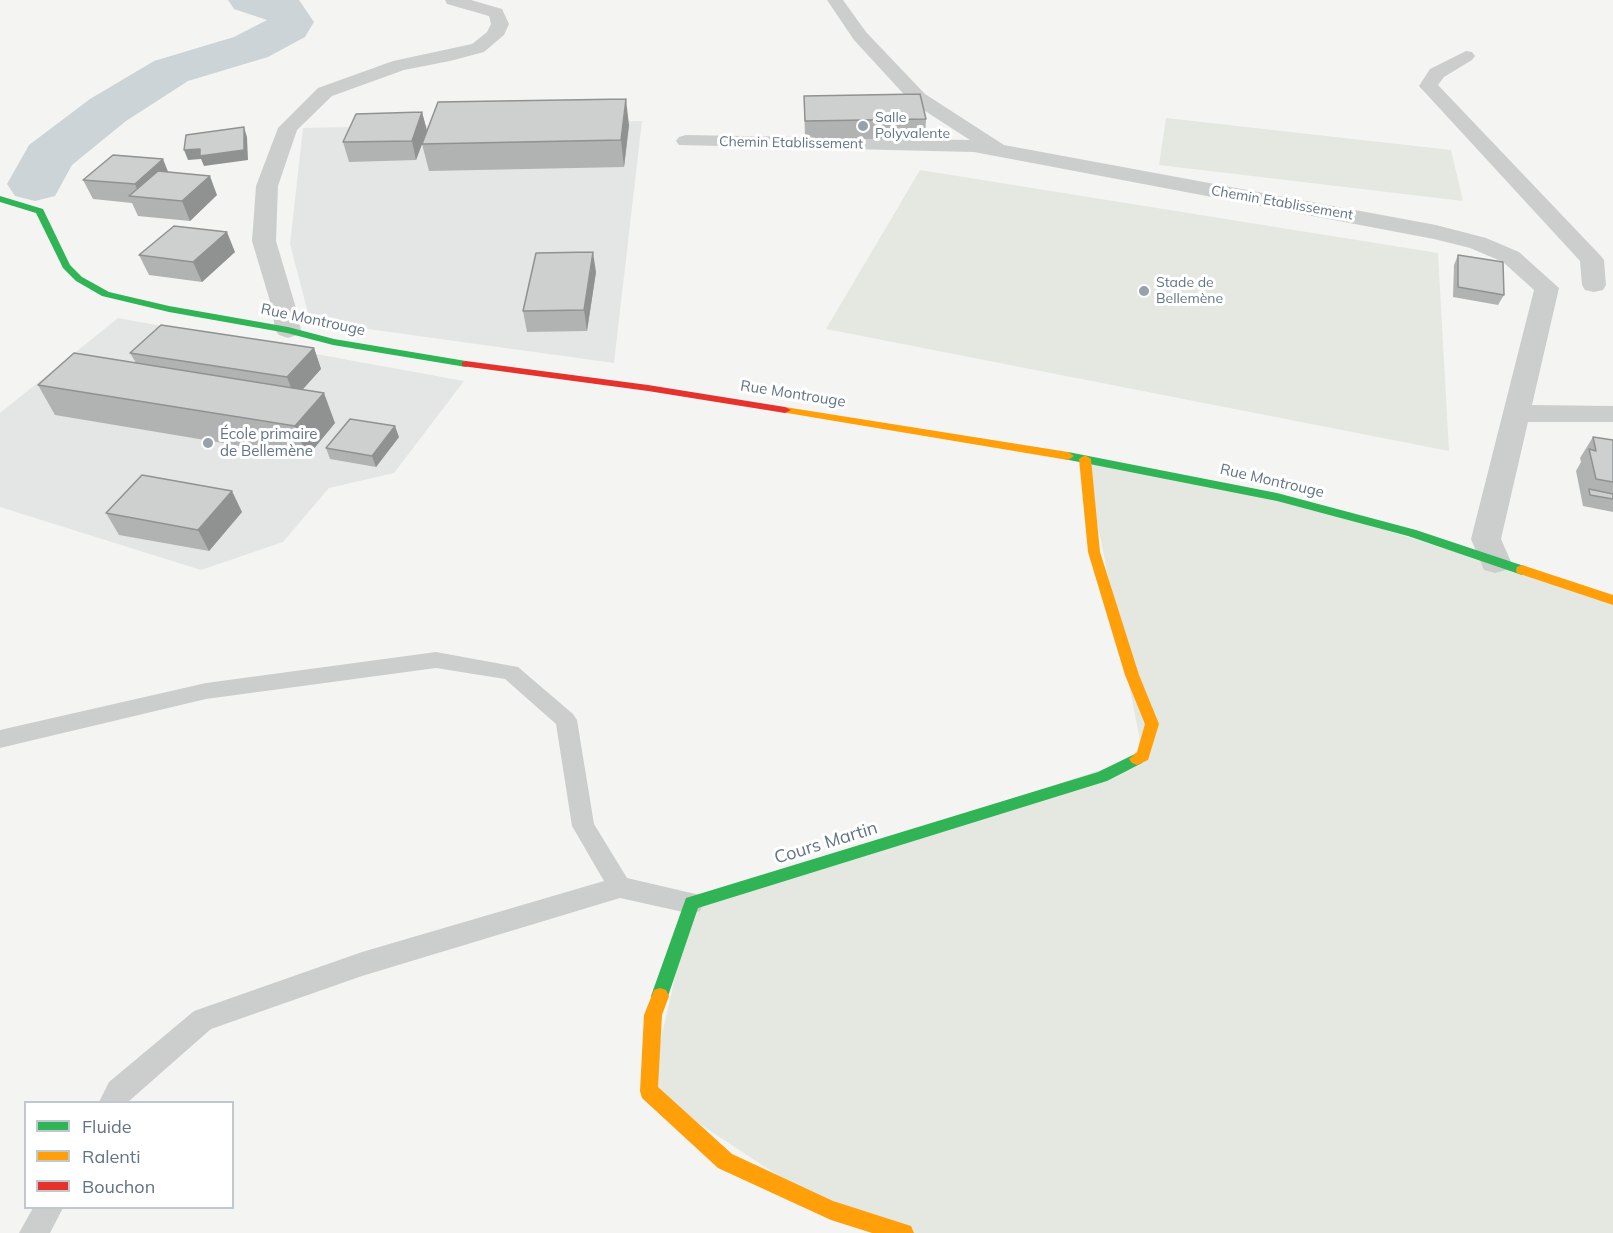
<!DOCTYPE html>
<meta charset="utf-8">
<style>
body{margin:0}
#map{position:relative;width:1613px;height:1233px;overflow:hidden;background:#f4f5f3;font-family:Mulish,sans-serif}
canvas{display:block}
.legend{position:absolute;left:24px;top:1101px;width:210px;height:108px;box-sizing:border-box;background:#fff;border:2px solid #c1c7ce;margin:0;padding:8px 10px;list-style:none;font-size:18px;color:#637484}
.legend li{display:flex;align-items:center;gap:12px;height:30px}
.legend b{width:30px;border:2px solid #c1c7ce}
</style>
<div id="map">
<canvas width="1613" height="1233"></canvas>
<ul class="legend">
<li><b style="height:8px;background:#30b455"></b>Fluide</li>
<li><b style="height:8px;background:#ff9f0a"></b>Ralenti</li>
<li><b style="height:8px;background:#e5322d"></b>Bouchon</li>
</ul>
</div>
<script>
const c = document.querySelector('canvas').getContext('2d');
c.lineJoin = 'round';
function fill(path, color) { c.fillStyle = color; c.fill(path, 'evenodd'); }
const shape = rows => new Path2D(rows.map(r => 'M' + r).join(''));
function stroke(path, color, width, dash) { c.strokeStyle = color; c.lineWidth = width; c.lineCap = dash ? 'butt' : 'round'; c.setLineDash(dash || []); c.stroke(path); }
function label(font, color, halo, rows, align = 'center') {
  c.font = font + ' Mulish,sans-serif'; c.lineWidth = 6; c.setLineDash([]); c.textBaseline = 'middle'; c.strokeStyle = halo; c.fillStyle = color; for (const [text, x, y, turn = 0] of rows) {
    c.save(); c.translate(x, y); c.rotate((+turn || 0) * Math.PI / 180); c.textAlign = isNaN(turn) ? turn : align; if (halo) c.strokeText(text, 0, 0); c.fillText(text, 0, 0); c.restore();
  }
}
const built = shape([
 [642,121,614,363,310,321,290,244,303,128],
 [118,318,464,381,394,473,329,488,283,542,201,570,0,507,0,413]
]);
const green = shape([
 [1166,118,1451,150,1463,201,1159,165],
 [920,170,1438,253,1449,451,826,329],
 [1085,459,1277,497,1613,600,1613,1233,904,1233,831,1210,649,1091,692,903,1143,756]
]);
const river = shape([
 [228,0,299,0,314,22,305,37,268,57,188,81,126,121,72,165,55,196,35,201,15,196,7,184,29,145,90,99,154,61,234,37,267,20,234,9,228,0]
]);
const lane = shape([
 [436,652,518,667,573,714,577,720,594,824,627,878,700,895,704,903,700,911,692,914,620,898,362,976,211,1029,128,1102,99,1102,109,1082,194,1011,362,952,604,881,572,826,556,724,505,679,436,668,206,699,0,748,0,730,206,683,436,652],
 [33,1208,63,1208,50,1233,19,1233,33,1208]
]);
const street = shape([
 [445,0,471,0,502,9,509,24,504,35,484,52,450,61,404,70,332,96,297,130,278,186,276,241,296,308,301,330,297,335,288,338,279,335,275,330,272,308,252,241,256,186,278,128,318,88,393,61,472,44,487,32,491,24,489,16,447,4,445,0],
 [827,0,843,0,866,32,925,94,1004,145,1436,225,1486,238,1519,252,1559,288,1532,405,1613,406,1613,422,1528,422,1501,539,1511,562,1506,570,1495,573,1484,570,1471,539,1534,290,1503,262,1470,248,1434,239,974,152,679,145,676,141,679,137,686,135,970,140,911,102,854,40,827,0],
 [1466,51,1472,52,1475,56,1472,60,1444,77,1438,85,1600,255,1604,260,1606,285,1603,290,1594,292,1585,290,1582,285,1580,261,1419,86,1430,69,1466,51]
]);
const fast = shape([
 [0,196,43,209,70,265,82,277,109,292,169,306,288,327,334,339,466,361,471,364,466,367,333,345,287,333,169,312,102,296,76,281,63,268,36,213,0,202,0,196],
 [1068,452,1277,493,1416,530,1527,567,1528,570,1522,575,1408,536,1277,501,1064,459,1062,456,1068,452],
 [1137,753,1142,755,1145,759,1142,763,1107,781,698,908,666,1002,660,1004,654,1002,651,996,686,898,1098,772,1137,753]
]);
const slow = shape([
 [785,407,1068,452,1074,456,1068,460,781,412,779,410,785,407],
 [1085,455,1091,459,1100,552,1139,675,1159,724,1148,760,1137,765,1132,763,1129,759,1137,752,1145,724,1125,675,1088,552,1079,459,1085,455],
 [1522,565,1613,595,1613,605,1517,573,1516,570,1517,567,1522,565],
 [660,988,666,990,669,996,662,1015,658,1087,732,1154,833,1201,911,1226,914,1233,872,1233,831,1220,718,1168,642,1098,640,1091,644,1015,654,990,660,988]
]);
const jam = shape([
 [466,361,648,385,785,407,791,410,785,413,648,391,462,366,462,362,466,361]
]);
const wall = shape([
 [804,96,926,119,925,138,805,140],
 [422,112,427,131,416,160,349,162,343,142],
 [629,125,624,167,429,171,422,144],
 [168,172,217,195,190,221,138,216,132,203,93,199,83,180],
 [235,252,202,282,149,275,139,255],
 [1458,255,1504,295,1498,305,1453,297,1454,265],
 [596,272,587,331,527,332,523,311],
 [314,348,321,369,303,389,335,423,307,457,55,415,38,385,136,363,130,353],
 [399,437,376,467,330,459,326,448],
 [1593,437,1613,440,1613,512,1583,506,1576,471,1581,462,1580,458],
 [242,512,209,551,119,535,106,513]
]);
const shadedWall = shape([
 [626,99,629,125,624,167,621,140],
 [422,112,427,131,416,160,412,141],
 [244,127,247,137,248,160,204,166,201,159,188,160,184,150],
 [163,159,171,179,140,197,135,184],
 [210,176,217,195,190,221,182,201],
 [227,232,235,252,202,282,193,262],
 [593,252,596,272,587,331,584,310],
 [314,348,321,369,295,398,287,377],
 [324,393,335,423,307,457,295,426],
 [395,426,399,437,376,467,372,456],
 [232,491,242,512,209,551,198,530]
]);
const building = shape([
 [920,94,926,119,805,121,804,96,920,94],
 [626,99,621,140,422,144,438,102,626,99],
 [422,112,412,141,343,142,356,114,422,112],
 [244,127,244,150,200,156,200,149,184,150,186,135,244,127],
 [113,155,163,159,135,184,83,180,113,155],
 [158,171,210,176,182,201,129,196,158,171],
 [174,226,227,232,193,262,139,255,174,226],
 [593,252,584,310,523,311,536,253,593,252],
 [1458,255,1503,262,1504,295,1458,287,1458,255],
 [161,325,314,348,287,377,130,353,161,325],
 [74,353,324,393,295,426,38,385,74,353],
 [350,419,395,426,372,456,326,448,350,419],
 [1593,437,1613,440,1613,482,1596,479,1589,449,1596,451,1593,437],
 [142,475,232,491,198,530,106,513,142,475],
 [1589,489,1613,494,1613,499,1590,495,1589,489]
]);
const markers = [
 [863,126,6,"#96a1ab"],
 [1144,291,6,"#96a1ab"],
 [208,443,6,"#96a1ab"]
];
const farPoinames = [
 ["Salle",875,118],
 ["Polyvalente",875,134],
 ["Stade de",1156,283],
 ["Bellemène",1156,299]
];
const farStreetnames = [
 ["Chemin Etablissement",791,143,1],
 ["Chemin Etablissement",1282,203,10]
];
const streetNames = [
 ["Rue Montrouge",313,320,12],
 ["Rue Montrouge",793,394,9],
 ["Rue Montrouge",1272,481,13]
];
const poiNames = [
 ["École primaire",220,434],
 ["de Bellemène",220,451]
];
const nearStreetnames = [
 ["Cours Martin",826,843,-17]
];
fill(built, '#e4e6e5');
fill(green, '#e4e8e1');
fill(river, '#ccd4d7');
fill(lane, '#cccece');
fill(street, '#cccece');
fill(fast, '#30b455');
fill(slow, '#ff9f0a');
fill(jam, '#e5322d');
fill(wall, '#b1b3b3');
fill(shadedWall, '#909292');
fill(building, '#ced0d0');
stroke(building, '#909292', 1.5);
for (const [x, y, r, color] of markers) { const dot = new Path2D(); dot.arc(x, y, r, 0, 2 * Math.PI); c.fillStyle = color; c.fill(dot); stroke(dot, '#fff', 2); }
label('14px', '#637484', '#fff', farPoinames, 'left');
label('14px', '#637484', '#fff', farStreetnames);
label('15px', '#637484', '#fff', streetNames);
label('15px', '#637484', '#fff', poiNames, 'left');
label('18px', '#637484', '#fff', nearStreetnames);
</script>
